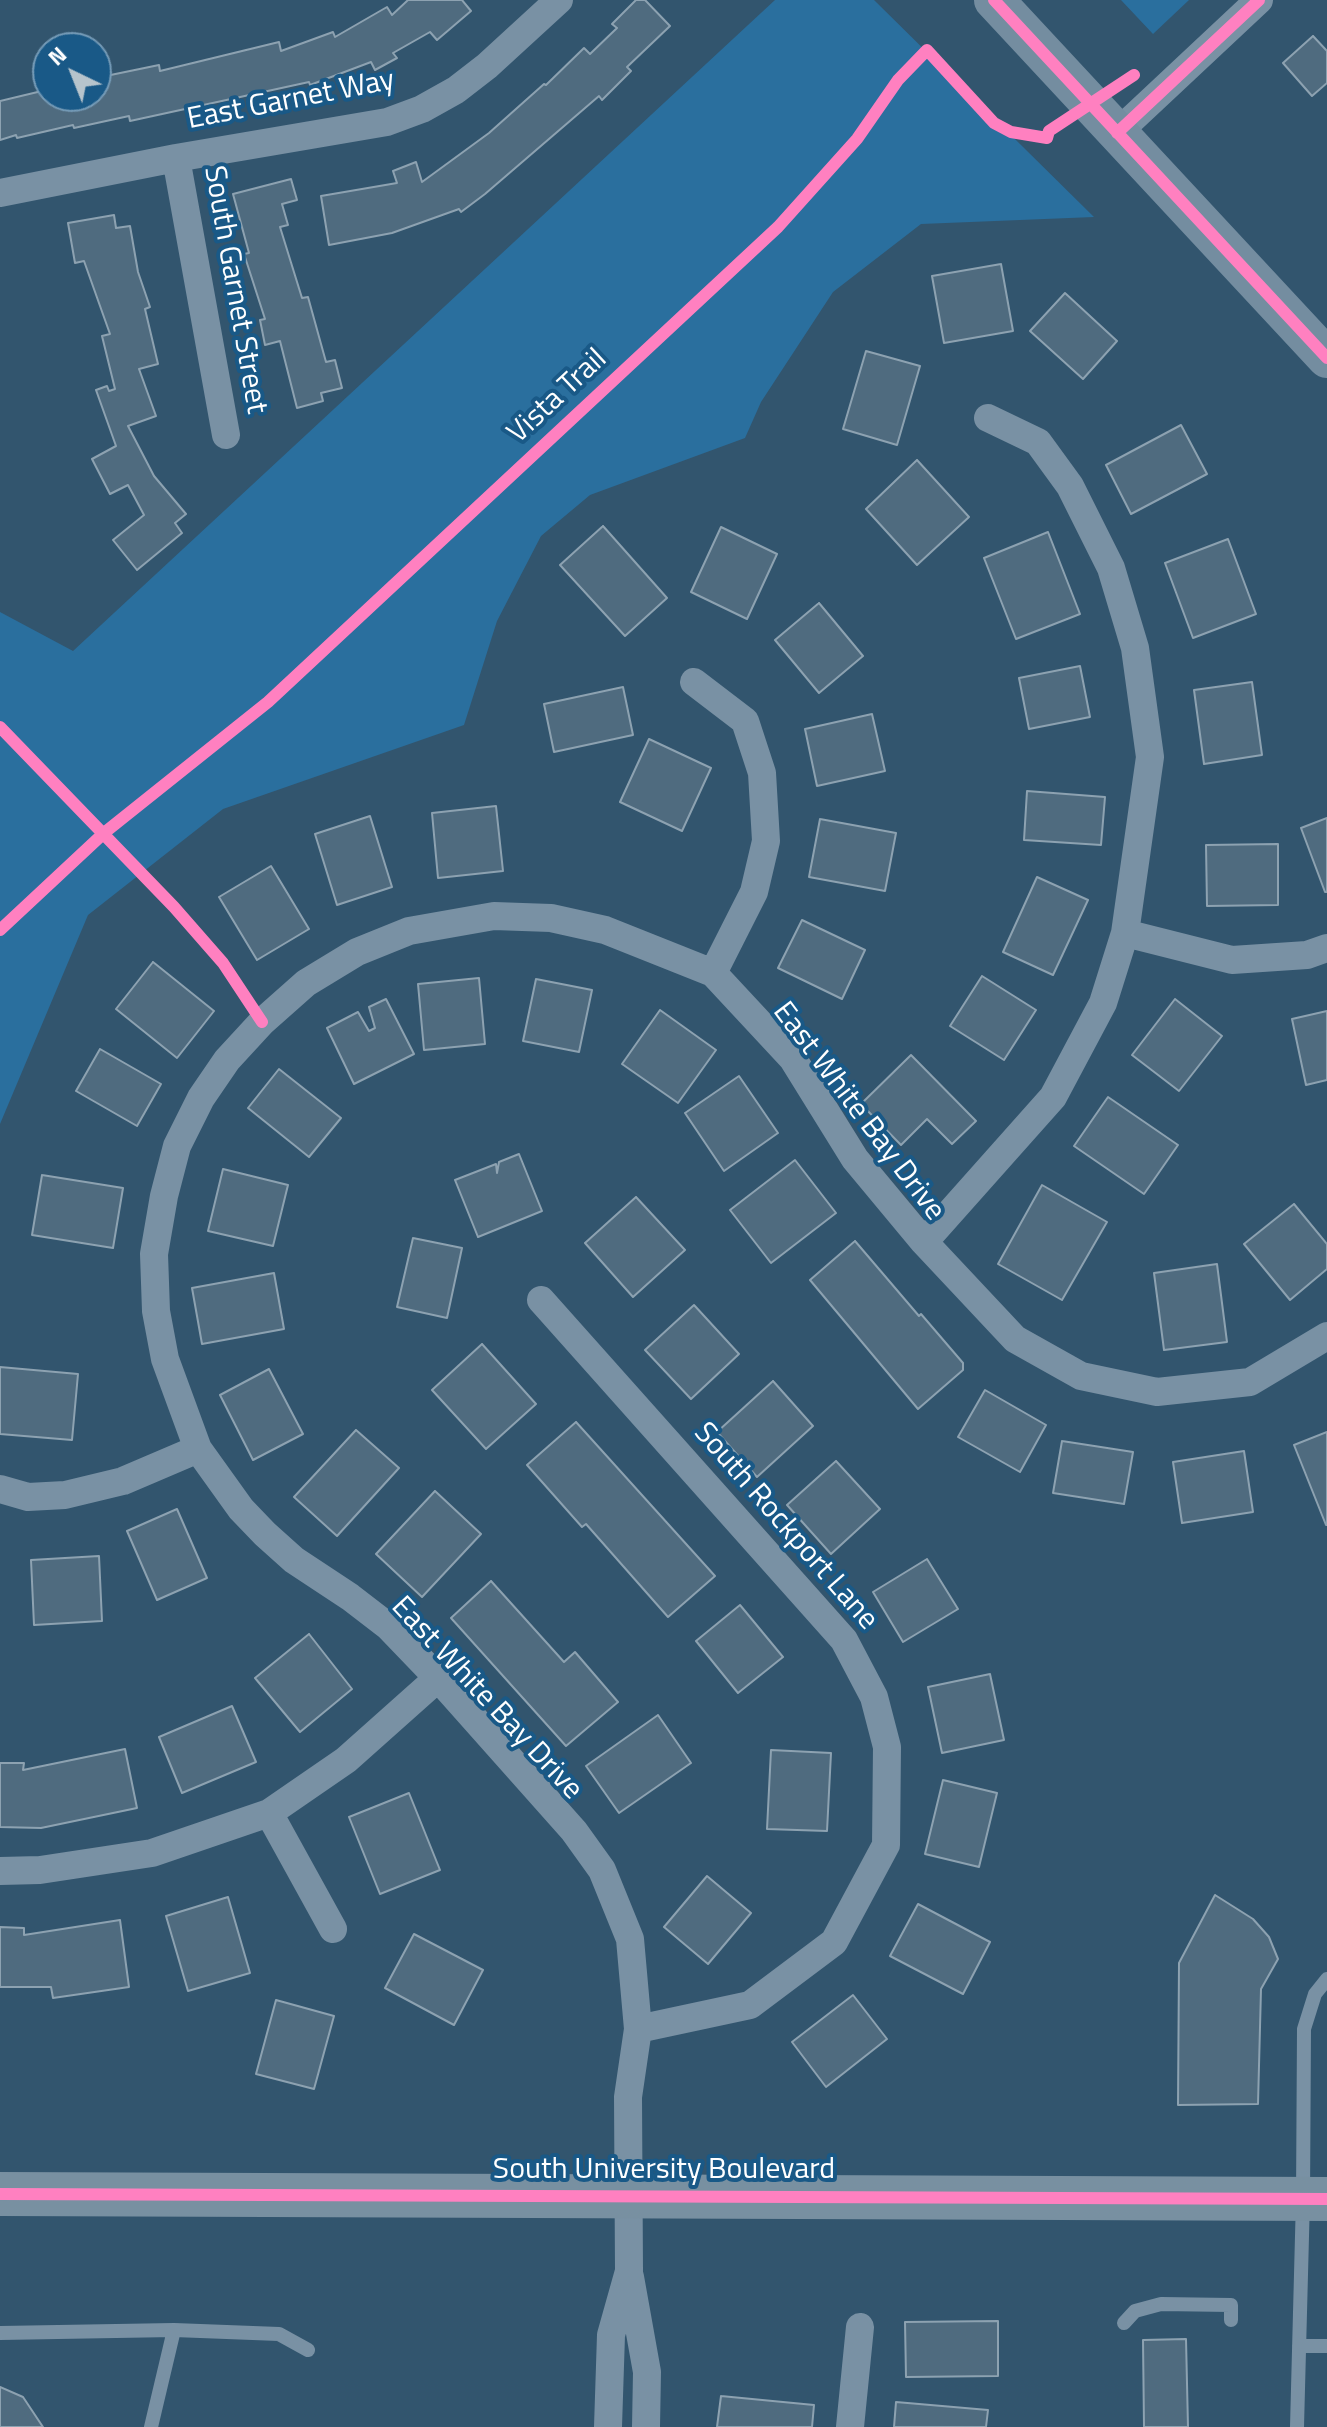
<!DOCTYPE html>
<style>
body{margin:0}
#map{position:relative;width:1327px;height:2427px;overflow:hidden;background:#32556e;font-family:"Titillium Web",sans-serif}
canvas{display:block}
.north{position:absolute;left:32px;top:32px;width:80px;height:80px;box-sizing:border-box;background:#195987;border:2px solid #759bb7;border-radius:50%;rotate:317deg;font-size:22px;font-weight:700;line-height:32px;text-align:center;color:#fff}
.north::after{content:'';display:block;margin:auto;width:28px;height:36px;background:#b7c4cc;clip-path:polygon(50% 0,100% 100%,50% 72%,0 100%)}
</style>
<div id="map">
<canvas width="1327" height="2427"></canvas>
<div class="north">N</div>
</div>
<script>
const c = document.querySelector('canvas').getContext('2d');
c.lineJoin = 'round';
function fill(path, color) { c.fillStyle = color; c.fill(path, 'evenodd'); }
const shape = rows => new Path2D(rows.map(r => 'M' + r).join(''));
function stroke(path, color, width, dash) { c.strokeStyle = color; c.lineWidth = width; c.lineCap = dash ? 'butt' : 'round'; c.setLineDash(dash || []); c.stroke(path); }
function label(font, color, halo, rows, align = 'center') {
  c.font = font + ' "Titillium Web",sans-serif'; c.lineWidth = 8; c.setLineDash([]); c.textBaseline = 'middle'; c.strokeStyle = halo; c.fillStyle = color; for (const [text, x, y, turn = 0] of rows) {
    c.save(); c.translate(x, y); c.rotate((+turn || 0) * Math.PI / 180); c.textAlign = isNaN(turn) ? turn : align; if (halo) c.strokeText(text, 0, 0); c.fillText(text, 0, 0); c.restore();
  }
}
const green = shape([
 [775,0,874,0,1094,217,921,224,833,292,761,402,745,438,590,495,541,536,497,621,464,725,223,809,88,915,0,1124,0,612,73,651],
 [1121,0,1189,0,1153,34]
]);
const building = shape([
 [408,0,462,0,471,11,437,40,430,32,393,53,397,58,375,70,371,62,310,85,309,82,130,121,129,116,74,128,73,125,17,138,16,135,0,140,0,101,46,90,48,96,96,96,96,78,159,65,160,71,279,42,281,51,333,32,335,37,387,7,392,15,408,0],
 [636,0,645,0,670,26,627,67,631,71,602,100,599,96,485,194,461,212,459,209,392,233,329,245,321,196,397,183,393,171,416,162,422,182,489,133,544,84,546,85,584,48,590,54,617,28,612,24,636,0],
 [1313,36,1327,51,1327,83,1312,96,1283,63,1313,36],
 [291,179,297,200,282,204,288,225,280,227,302,298,308,297,326,362,335,360,342,388,321,393,323,401,297,408,280,341,265,345,260,320,265,319,244,254,249,253,233,194,291,179],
 [114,215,116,228,130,226,138,272,150,307,145,309,158,364,139,369,156,416,128,426,154,476,186,514,175,523,182,533,137,570,113,540,144,515,128,485,110,494,92,459,116,446,96,390,107,386,109,391,115,389,102,336,110,334,84,261,75,263,68,223,114,215],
 [1001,264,1013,331,944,343,932,276,1001,264],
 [1065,293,1117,341,1083,379,1030,331,1065,293],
 [866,351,920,366,897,445,843,429,866,351],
 [1181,425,1207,474,1131,514,1106,465,1181,425],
 [917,460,969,517,917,565,866,509,917,460],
 [603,526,667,598,625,636,560,565,603,526],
 [721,527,777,554,747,619,691,592,721,527],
 [1048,532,1080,614,1016,639,984,558,1048,532],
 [1228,539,1256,614,1193,638,1165,563,1228,539],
 [819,603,863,656,819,693,775,640,819,603],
 [1080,666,1090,717,1029,729,1019,678,1080,666],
 [1252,682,1262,755,1204,764,1194,690,1252,682],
 [623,687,633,735,554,752,544,704,623,687],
 [872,714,885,771,817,786,805,729,872,714],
 [649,739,711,768,682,831,620,802,649,739],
 [1027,791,1105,797,1101,845,1024,840,1027,791],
 [496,806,503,871,438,878,432,813,496,806],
 [370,816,392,887,337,905,315,834,370,816],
 [1327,818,1327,892,1325,892,1301,828,1327,818],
 [820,819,896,833,885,891,809,877,820,819],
 [1278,844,1278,905,1207,906,1206,845,1278,844],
 [271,866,309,929,257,960,219,897,271,866],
 [1037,877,1088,900,1053,975,1003,952,1037,877],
 [802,920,865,950,842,999,778,968,802,920],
 [153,962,214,1011,177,1058,116,1009,153,962],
 [982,976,1036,1010,1004,1060,950,1026,982,976],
 [479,978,485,1044,424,1050,418,984,479,978],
 [536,979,592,990,579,1052,523,1041,536,979],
 [386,999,414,1054,354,1084,327,1028,358,1012,369,1031,375,1028,369,1007,386,999],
 [1175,999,1222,1036,1179,1091,1132,1055,1175,999],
 [660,1010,716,1050,678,1103,622,1064,660,1010],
 [1327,1011,1327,1080,1306,1085,1292,1019,1327,1011],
 [100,1049,161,1084,137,1126,76,1091,100,1049],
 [911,1055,976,1121,952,1144,927,1119,901,1145,861,1104,911,1055],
 [279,1069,341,1118,309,1157,248,1108,279,1069],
 [739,1076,778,1133,724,1171,685,1113,739,1076],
 [1108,1097,1178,1145,1144,1194,1074,1146,1108,1097],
 [519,1154,542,1211,478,1237,455,1180,496,1164,497,1173,499,1162,519,1154],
 [795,1160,836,1213,771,1263,730,1210,795,1160],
 [223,1169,288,1185,273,1246,208,1231,223,1169],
 [42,1175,123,1188,113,1248,32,1235,42,1175],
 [1042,1185,1107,1222,1062,1300,998,1264,1042,1185],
 [636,1197,685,1250,633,1297,585,1243,636,1197],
 [1294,1204,1327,1244,1327,1269,1290,1300,1244,1244,1294,1204],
 [413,1238,462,1248,447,1318,397,1307,413,1238],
 [855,1241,919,1316,921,1314,963,1363,963,1370,918,1409,810,1280,855,1241],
 [1217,1264,1227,1342,1164,1350,1154,1273,1217,1264],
 [274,1273,284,1329,202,1344,192,1288,274,1273],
 [694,1305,739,1354,691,1399,645,1350,694,1305],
 [482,1344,536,1404,486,1449,432,1390,482,1344],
 [0,1367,78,1374,72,1440,0,1434,0,1367],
 [269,1369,303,1434,253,1460,220,1395,269,1369],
 [773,1381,813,1426,757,1477,717,1432,773,1381],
 [985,1390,1046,1425,1020,1472,958,1437,985,1390],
 [576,1422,715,1576,668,1617,586,1524,582,1527,527,1465,576,1422],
 [356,1430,399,1468,337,1536,294,1497,356,1430],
 [1327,1432,1327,1525,1326,1525,1294,1445,1327,1432],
 [1062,1441,1133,1452,1124,1504,1053,1493,1062,1441],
 [1244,1451,1253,1512,1182,1523,1173,1462,1244,1451],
 [836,1461,880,1509,831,1554,787,1505,836,1461],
 [435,1491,481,1534,422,1597,376,1554,435,1491],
 [177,1509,207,1578,157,1600,127,1531,177,1509],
 [99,1556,102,1621,34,1625,31,1560,99,1556],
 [927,1559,958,1609,903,1642,873,1592,927,1559],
 [491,1581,564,1662,575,1652,618,1702,566,1746,451,1618,491,1581],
 [740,1605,783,1657,738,1693,696,1641,740,1605],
 [309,1634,352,1689,300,1732,255,1678,309,1634],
 [990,1674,1004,1740,942,1753,928,1687,990,1674],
 [232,1706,256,1762,182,1793,159,1737,232,1706],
 [658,1715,691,1763,619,1813,586,1766,658,1715],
 [125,1749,137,1808,41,1828,0,1827,0,1763,24,1763,23,1770,125,1749],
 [771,1750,831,1753,827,1831,767,1829,771,1750],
 [943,1780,997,1793,979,1867,925,1854,943,1780],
 [409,1793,440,1870,380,1894,349,1817,409,1793],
 [707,1876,751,1913,708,1964,664,1927,707,1876],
 [1215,1895,1253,1919,1269,1937,1278,1959,1261,1989,1258,2104,1178,2105,1179,1963,1215,1895],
 [228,1897,250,1973,188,1991,166,1916,228,1897],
 [918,1904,990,1942,963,1994,890,1956,918,1904],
 [120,1920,129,1987,53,1998,51,1987,0,1987,0,1927,24,1928,24,1935,120,1920],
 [414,1934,483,1970,454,2025,385,1988,414,1934],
 [853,1995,887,2039,826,2087,792,2042,853,1995],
 [276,2000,334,2016,314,2089,256,2074,276,2000],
 [998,2321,998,2376,906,2377,905,2322,998,2321],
 [1186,2339,1188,2427,1144,2427,1143,2340,1186,2339],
 [0,2387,23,2397,43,2427,0,2427,0,2387],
 [721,2396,814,2405,812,2427,717,2427,721,2396],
 [896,2402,988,2410,986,2427,894,2427,896,2402]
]);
const lane = shape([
 [1124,2323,1135,2311,1161,2304,1231,2305,1231,2320],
 [0,2333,174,2330,279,2334,308,2350],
 [1299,2346,1327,2346],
 [151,2427,174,2330],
 [1297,2427,1303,2198,1304,2029,1315,1994,1327,1979]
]);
const street = shape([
 [1117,133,1259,0],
 [176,158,226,435],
 [0,193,176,158,387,122,422,109,456,90,487,66,559,0],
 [694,682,745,721,762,773,766,841,754,892,713,973],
 [1125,933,1232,960,1307,955,1327,948],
 [924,1242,1053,1097,1103,1003,1125,933,1150,757,1135,648,1111,568,1070,486,1038,442,988,418],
 [541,1300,844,1640,874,1697,887,1747,886,1845,834,1942,750,2005,638,2029],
 [0,1489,28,1497,65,1495,123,1481,198,1449],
 [269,1813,333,1929],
 [0,1871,40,1870,152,1853,269,1813,346,1760,438,1678],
 [630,2277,647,2372,646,2427],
 [608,2427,611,2335,629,2271,628,2097,638,2029,630,1939,602,1870,574,1831,438,1678,389,1627,350,1597,294,1560,265,1534,241,1509,198,1449,165,1359,156,1311,154,1254,164,1196,177,1146,201,1098,227,1060,262,1022,306,983,357,952,409,931,494,916,551,918,605,930,713,973,793,1059,855,1159,924,1242,1015,1339,1081,1376,1157,1392,1250,1382,1327,1336],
 [850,2427,860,2327]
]);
const secondary = shape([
 [994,0,1327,358]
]);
const primary = shape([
 [0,2194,1327,2199]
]);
const cycleway = shape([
 [994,0,1327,358],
 [1117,133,1259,0],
 [0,727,174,907,223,963,262,1022],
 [0,930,104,833,268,702,778,227,857,139,898,80,927,50,994,123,1011,132,1047,138,1049,131,1134,75],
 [0,2194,1327,2199]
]);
const streetNames = [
 ["East Garnet Way",291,101,-11],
 ["South Garnet Street",234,290,80],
 ["Vista Trail",558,397,-43],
 ["East White Bay Drive",858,1112,53],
 ["South Rockport Lane",785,1527,49],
 ["East White Bay Drive",486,1699,47],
 ["South University Boulevard",664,2171]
];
fill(green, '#2a6f9e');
fill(building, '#4f6b7f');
stroke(building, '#8da2b1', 2);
stroke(lane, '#7991a4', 14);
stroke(street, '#7991a4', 28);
stroke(secondary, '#748da0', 40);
stroke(primary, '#7890a1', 44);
stroke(cycleway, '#ff80c0', 12);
label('30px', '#fff', '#195987', streetNames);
</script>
